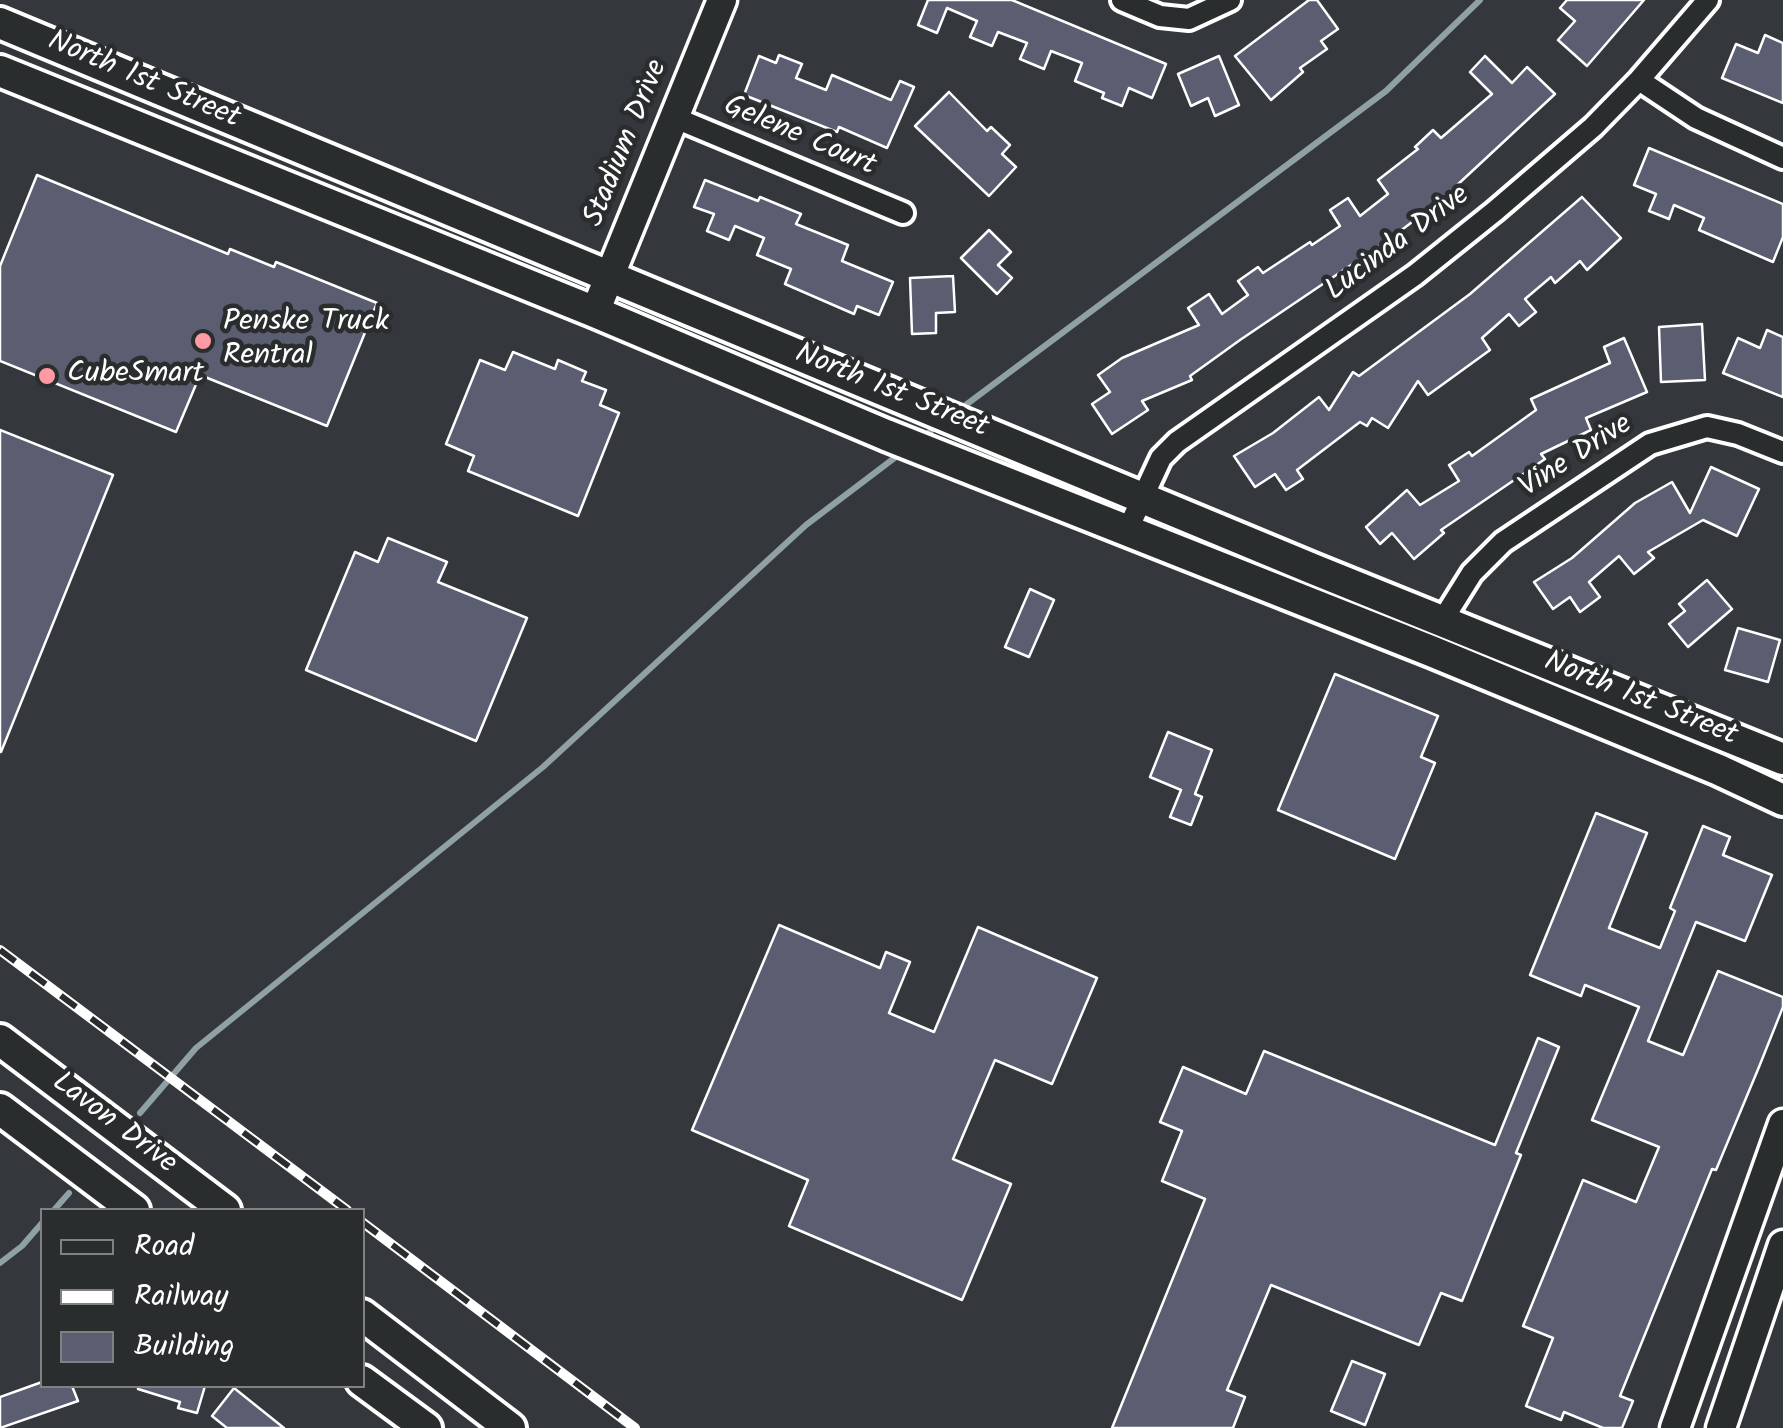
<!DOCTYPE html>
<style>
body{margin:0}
#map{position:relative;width:1783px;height:1428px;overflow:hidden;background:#34373b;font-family:Kalam,sans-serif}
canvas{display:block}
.legend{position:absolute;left:40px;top:1208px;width:325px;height:180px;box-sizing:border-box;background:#2a2d2e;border:2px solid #7f8182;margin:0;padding:12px 18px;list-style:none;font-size:30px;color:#fff}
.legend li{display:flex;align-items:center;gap:20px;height:50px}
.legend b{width:50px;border:2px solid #7f8182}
</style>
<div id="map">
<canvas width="1783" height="1428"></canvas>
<ul class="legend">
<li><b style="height:12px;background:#2a2d2e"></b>Road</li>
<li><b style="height:12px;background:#fff"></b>Railway</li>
<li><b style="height:28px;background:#5a5e70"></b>Building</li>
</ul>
</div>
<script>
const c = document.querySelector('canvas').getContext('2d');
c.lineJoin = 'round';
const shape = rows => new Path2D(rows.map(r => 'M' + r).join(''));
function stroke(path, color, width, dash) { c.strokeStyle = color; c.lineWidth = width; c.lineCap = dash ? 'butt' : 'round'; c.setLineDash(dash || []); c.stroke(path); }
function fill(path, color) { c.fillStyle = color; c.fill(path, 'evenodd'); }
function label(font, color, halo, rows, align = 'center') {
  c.font = font + ' Kalam,sans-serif'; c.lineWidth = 9; c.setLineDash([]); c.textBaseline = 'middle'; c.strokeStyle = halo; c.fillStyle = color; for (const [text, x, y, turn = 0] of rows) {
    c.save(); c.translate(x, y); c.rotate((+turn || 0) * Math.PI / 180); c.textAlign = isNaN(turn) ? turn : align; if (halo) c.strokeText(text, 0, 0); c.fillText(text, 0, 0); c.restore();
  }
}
const stream = shape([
 [959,410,1386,91,1480,0],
 [919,440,941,423],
 [140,1113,196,1048,543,767,806,525,901,453],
 [54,1210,69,1193],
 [0,1263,22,1246,42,1223]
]);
const building = shape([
 [928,0,1012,0,1166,64,1152,98,1129,88,1122,106,1102,98,1104,93,1075,81,1082,63,1051,51,1044,69,1020,59,1027,43,998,32,992,46,970,37,977,21,947,8,937,33,918,25,928,0],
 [1309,0,1317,0,1338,29,1321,41,1327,49,1300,68,1303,72,1271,100,1235,56,1309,0],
 [1567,0,1644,0,1587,66,1558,40,1575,21,1560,8,1567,0],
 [1765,35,1783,43,1783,103,1722,78,1736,44,1758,53,1765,35],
 [779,55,802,64,796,78,826,90,832,75,891,100,900,81,914,87,887,148,839,127,837,132,744,95,759,56,776,63,779,55],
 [1219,56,1239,105,1215,116,1208,98,1191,106,1178,74,1219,56],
 [1485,56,1512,83,1527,67,1555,94,1440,201,1391,238,1240,340,1190,376,1192,380,1142,401,1148,410,1112,434,1092,404,1110,392,1098,375,1122,358,1199,325,1188,308,1209,294,1222,314,1248,295,1238,281,1258,267,1263,273,1310,242,1312,245,1340,226,1330,210,1348,198,1360,216,1388,194,1378,180,1418,149,1415,147,1433,130,1441,138,1492,94,1470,72,1485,56],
 [949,92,987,131,991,127,1010,145,1002,154,1016,167,989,196,915,126,949,92],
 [1649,148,1783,204,1783,237,1773,262,1699,230,1704,218,1674,205,1669,219,1649,211,1656,194,1634,185,1649,148],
 [37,175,228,254,230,249,274,267,276,262,377,303,327,426,200,375,176,432,0,361,0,266,37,175],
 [705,180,758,201,760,197,801,214,796,224,848,245,842,261,893,282,879,315,857,306,854,314,785,284,791,269,757,255,764,238,735,226,729,240,707,231,714,214,694,207,705,180],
 [1582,197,1621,238,1587,270,1580,261,1555,283,1551,277,1525,299,1536,312,1519,326,1509,314,1482,338,1490,350,1428,395,1418,381,1388,428,1372,418,1367,426,1360,422,1297,470,1303,479,1286,490,1275,474,1255,487,1234,456,1273,433,1319,397,1329,410,1353,372,1359,376,1470,294,1582,197],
 [989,230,1011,252,998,265,1012,278,997,294,961,258,989,230],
 [953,276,955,312,936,313,936,333,912,334,910,278,953,276],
 [1702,324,1705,380,1661,382,1659,327,1702,324],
 [1767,330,1783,337,1783,397,1723,373,1738,338,1760,348,1767,330],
 [1624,338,1647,392,1586,418,1591,430,1541,454,1545,459,1441,530,1444,533,1414,559,1392,533,1380,544,1366,527,1407,490,1420,505,1459,481,1449,465,1469,452,1472,456,1536,410,1531,399,1610,363,1604,347,1624,338],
 [513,352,555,369,558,360,586,372,582,381,606,390,600,405,619,413,578,516,468,471,474,456,446,444,480,360,505,370,513,352],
 [0,430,113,475,1,752,0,752,0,430],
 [1711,467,1759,489,1737,536,1703,520,1648,552,1654,558,1634,574,1619,556,1589,582,1600,597,1580,612,1570,597,1553,609,1534,582,1572,558,1635,503,1672,482,1690,513,1711,467],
 [388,538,447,562,438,582,527,618,476,741,306,670,355,552,378,562,388,538],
 [1707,580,1732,609,1688,647,1669,624,1685,611,1679,604,1707,580],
 [1030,589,1054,600,1029,657,1005,647,1030,589],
 [1738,628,1780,640,1768,682,1725,670,1738,628],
 [1335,674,1438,716,1421,757,1435,763,1395,859,1278,810,1335,674],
 [1168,732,1212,750,1195,794,1202,797,1191,825,1170,817,1181,790,1150,777,1168,732],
 [1596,813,1647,833,1609,928,1660,948,1675,911,1670,908,1703,826,1730,837,1723,855,1772,875,1745,941,1696,922,1648,1041,1683,1055,1718,971,1783,997,1783,1007,1759,1067,1716,1170,1712,1169,1620,1396,1633,1401,1622,1428,1603,1428,1564,1412,1561,1420,1526,1406,1553,1338,1523,1326,1583,1180,1636,1202,1659,1147,1592,1120,1639,1007,1585,985,1581,996,1530,975,1596,813],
 [779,925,880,968,886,952,910,962,889,1013,934,1032,978,927,1097,978,1052,1084,995,1060,953,1159,1011,1184,962,1300,789,1226,808,1180,692,1130,779,925],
 [1538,1038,1559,1047,1516,1153,1521,1155,1462,1301,1441,1293,1419,1345,1271,1285,1227,1390,1245,1397,1233,1428,1112,1428,1205,1199,1162,1181,1182,1131,1160,1122,1183,1067,1246,1094,1264,1051,1495,1145,1538,1038],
 [1352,1361,1385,1374,1365,1425,1331,1411,1352,1361],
 [42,1382,42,1386,72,1386,78,1401,0,1428,0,1397,42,1382],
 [138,1386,205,1386,197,1413,178,1408,180,1402,138,1389,138,1386],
 [234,1388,284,1428,227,1428,212,1416,234,1388]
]);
const street = shape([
 [1122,0,1160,16,1189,19,1230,0],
 [1639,80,1696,118,1783,158],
 [673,117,903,213],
 [1128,529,1161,458,1177,442,1415,275,1495,211,1593,127,1639,80,1708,0],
 [1442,621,1472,573,1503,542,1650,444,1707,427,1738,434,1783,452]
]);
const secondary = shape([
 [595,312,722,0],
 [1675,1428,1783,1124],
 [1721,1428,1783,1245]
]);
const primary = shape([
 [0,23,1313,569,1783,759],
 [0,71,595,312,886,435,1431,651,1719,770,1783,800],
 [0,1040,225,1210],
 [0,1109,134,1210],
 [362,1315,510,1428],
 [362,1381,426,1428]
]);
const rail = shape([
 [0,950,347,1210],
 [362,1222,635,1428]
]);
const markers = [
 [203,341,10,"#ff9aa2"],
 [47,376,10,"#ff9aa2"]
];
const streetNames = [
 ["North 1st Street",143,82,23],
 ["Gelene Court",799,138,23],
 ["Stadium Drive",628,144,-68],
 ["Lucinda Drive",1399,245,-37],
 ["North 1st Street",891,393,22],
 ["Vine Drive",1577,458,-33],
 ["North 1st Street",1640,701,22],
 ["Lavon Drive",113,1125,37]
];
const poiNames = [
 ["Penske Truck",223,324],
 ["Rentral",223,358],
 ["CubeSmart",67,376]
];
stroke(stream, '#90a1a6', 6);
fill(building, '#5a5e70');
stroke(building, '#fff', 2.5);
stroke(street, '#fff', 28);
stroke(secondary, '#fff', 35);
stroke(primary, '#fff', 38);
stroke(street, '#2a2d2e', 20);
stroke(secondary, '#2a2d2e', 28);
stroke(primary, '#2a2d2e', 30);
stroke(rail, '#fff', 10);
stroke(rail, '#2a2d2e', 6, [19]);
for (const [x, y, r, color] of markers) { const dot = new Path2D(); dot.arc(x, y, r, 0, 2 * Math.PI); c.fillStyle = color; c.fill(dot); stroke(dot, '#2a2d2e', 4); }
label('30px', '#fff', '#2a2d2e', streetNames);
label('30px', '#fff', '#2a2d2e', poiNames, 'left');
</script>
